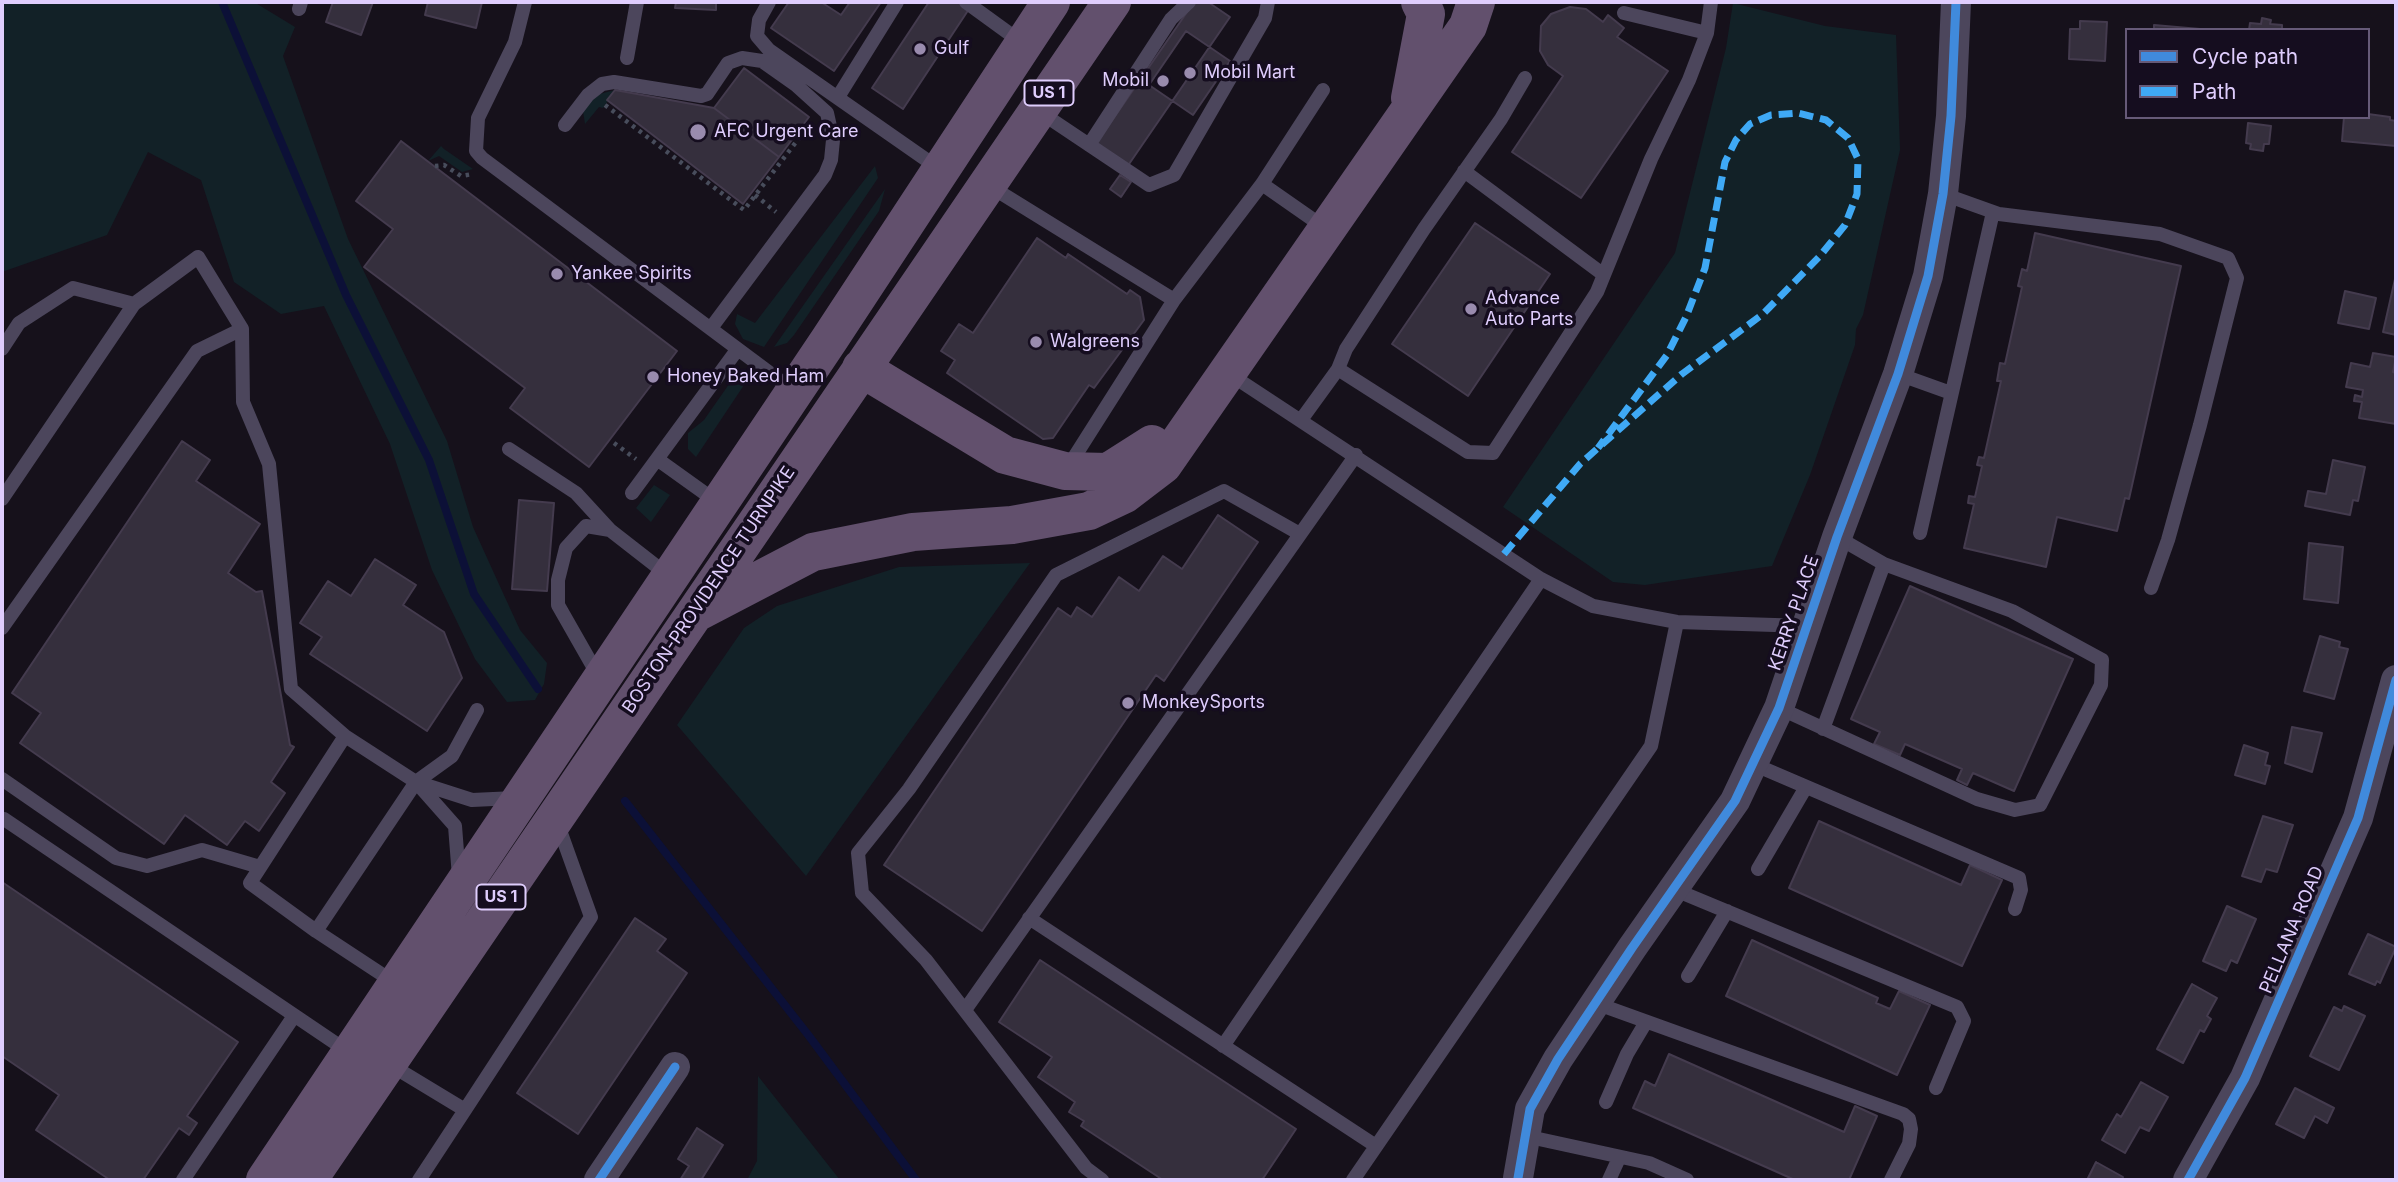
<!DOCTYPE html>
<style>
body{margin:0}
#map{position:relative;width:2398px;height:1182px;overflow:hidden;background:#16111b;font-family:Inter,sans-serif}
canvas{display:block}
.frame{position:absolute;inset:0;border:4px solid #dfcdfd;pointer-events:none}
.legend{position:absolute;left:2125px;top:28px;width:245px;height:91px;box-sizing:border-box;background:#150d1f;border:2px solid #665a78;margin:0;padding:9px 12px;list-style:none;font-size:21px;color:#dfcdfd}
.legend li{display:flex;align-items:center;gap:14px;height:35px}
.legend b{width:35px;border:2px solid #665a78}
</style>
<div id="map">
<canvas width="2398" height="1182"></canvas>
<div class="frame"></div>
<ul class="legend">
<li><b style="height:9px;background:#408adc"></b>Cycle path</li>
<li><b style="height:9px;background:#3fa9f5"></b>Path</li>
</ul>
</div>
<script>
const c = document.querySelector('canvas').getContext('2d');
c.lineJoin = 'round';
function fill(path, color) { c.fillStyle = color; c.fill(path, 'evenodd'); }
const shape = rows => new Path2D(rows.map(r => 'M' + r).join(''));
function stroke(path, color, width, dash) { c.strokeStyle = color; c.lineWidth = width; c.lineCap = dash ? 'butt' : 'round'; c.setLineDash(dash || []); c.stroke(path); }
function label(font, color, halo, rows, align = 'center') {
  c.font = font + ' Inter,sans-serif'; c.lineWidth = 7; c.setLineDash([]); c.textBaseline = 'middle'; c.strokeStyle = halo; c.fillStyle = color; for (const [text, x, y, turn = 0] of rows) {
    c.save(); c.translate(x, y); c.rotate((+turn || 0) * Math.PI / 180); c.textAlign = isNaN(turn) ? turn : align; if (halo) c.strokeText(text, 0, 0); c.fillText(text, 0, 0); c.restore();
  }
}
const green = shape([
 [2,2,254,2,295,27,283,56,348,239,447,441,473,527,503,593,520,630,547,663,544,684,535,700,507,702,475,659,432,570,390,444,324,306,281,314,234,282,201,180,148,152,107,235,2,272],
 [1733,3,1825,26,1896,35,1900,150,1863,315,1856,329,1855,345,1810,475,1772,566,1645,585,1613,582,1503,507,1675,253,1726,48],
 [615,90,603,108,599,107,585,124,583,111,596,95],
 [441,146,444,149,473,169,462,172,439,156,428,161],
 [875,166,878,178,764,347,743,339,735,324,737,314,755,323],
 [885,189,879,211,794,335,787,343,774,347],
 [734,377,739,377,744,385,696,457,688,449,688,433,704,420],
 [654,485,670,495,651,522,636,508],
 [1030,563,806,876,677,725,744,628,777,606,899,567],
 [758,1076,840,1180,747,1180,757,1161]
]);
const stream = shape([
 [222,2,346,295,429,460,474,594,538,689],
 [625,801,809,1036,916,1180]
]);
const building = shape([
 [333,2,373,2,361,35,326,22,333,2],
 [428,2,482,2,476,28,425,15,428,2],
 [676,2,716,2,716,10,675,8,676,2],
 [789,2,821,2,841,15,850,2,881,2,834,71,771,28,789,2],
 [929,2,957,2,969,9,903,109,872,88,929,2],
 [1194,2,1208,2,1230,17,1127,167,1095,145,1194,2],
 [1570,7,1586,9,1603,22,1608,15,1624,28,1617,37,1668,71,1581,198,1512,152,1563,76,1548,65,1540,51,1541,26,1551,14,1570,7],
 [2262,18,2271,20,2270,24,2282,25,2282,30,2249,30,2250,23,2261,24,2262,18],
 [2080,21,2107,22,2105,61,2069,59,2070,29,2080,29,2080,21],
 [2154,25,2200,29,2200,30,2154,30,2154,25],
 [1186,31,1230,61,1193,115,1149,85,1186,31],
 [744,68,809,117,779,157,714,108,744,68],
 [615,90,714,108,779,157,743,204,607,100,615,90],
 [2368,114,2390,117,2390,120,2396,121,2396,146,2342,141,2344,117,2368,117,2368,114],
 [2248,123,2271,126,2269,144,2264,144,2263,151,2250,149,2251,144,2246,143,2248,123],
 [401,141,677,351,589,467,510,408,525,388,364,267,393,229,356,201,401,141],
 [1120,175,1131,182,1121,197,1110,189,1120,175],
 [1475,223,1550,274,1468,396,1392,344,1475,223],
 [2035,233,2181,266,2129,499,2125,498,2117,531,2057,517,2046,567,1964,548,1974,504,1968,503,1969,496,1975,497,1982,466,1977,465,1979,457,1984,458,2001,381,1997,381,2000,363,2005,364,2022,287,2018,286,2022,269,2027,271,2035,233],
 [1037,238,1066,258,1068,254,1127,294,1130,290,1140,297,1144,320,1094,388,1089,385,1053,438,1043,439,947,373,955,360,941,351,959,324,973,333,1037,238],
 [2395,279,2396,279,2396,335,2383,332,2395,279],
 [2345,291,2376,298,2369,329,2338,323,2345,291],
 [2373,353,2396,357,2393,372,2396,373,2396,424,2359,418,2362,402,2354,401,2355,395,2362,397,2363,390,2346,387,2351,363,2370,367,2373,353],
 [182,441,210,460,196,481,260,524,228,573,256,592,262,591,290,745,294,747,271,782,285,793,259,831,245,821,227,845,185,815,164,844,20,743,41,713,12,693,182,441],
 [2333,460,2365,467,2358,501,2353,500,2350,515,2305,506,2308,491,2326,494,2333,460],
 [519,500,554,503,547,591,512,589,519,500],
 [1218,515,1258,542,1164,681,1156,675,982,931,884,865,1058,608,1071,617,1077,607,1092,617,1119,577,1139,591,1163,556,1182,569,1218,515],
 [2309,543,2343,547,2338,603,2304,599,2309,543],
 [375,559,416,585,403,605,444,632,462,678,427,731,310,654,322,637,300,623,328,581,351,596,375,559],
 [1910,586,2073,659,2014,791,1973,773,1967,785,1957,780,1962,769,1905,744,1900,755,1874,744,1880,732,1851,719,1910,586],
 [2320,636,2340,642,2339,647,2348,649,2334,699,2304,691,2320,636],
 [2292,727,2322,733,2312,772,2285,763,2292,727],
 [2244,745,2268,753,2265,765,2270,766,2265,784,2235,775,2244,745],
 [2263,816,2293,825,2277,872,2266,869,2261,882,2242,876,2263,816],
 [1819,821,1961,885,1970,865,2002,880,1962,966,1789,888,1819,821],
 [2,882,238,1042,187,1116,197,1123,189,1135,179,1128,143,1180,110,1180,36,1130,59,1095,2,1056,2,882],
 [2227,906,2256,919,2237,963,2231,960,2226,971,2203,961,2227,906],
 [635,918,666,939,657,951,687,973,578,1134,517,1093,635,918],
 [2368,934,2396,947,2380,983,2377,981,2375,985,2349,974,2368,934],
 [1752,940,1878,998,1876,1003,1890,1009,1899,991,1930,1005,1897,1075,1726,996,1752,940],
 [1040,960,1296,1129,1262,1180,1163,1180,1081,1126,1084,1121,1069,1112,1075,1102,1038,1077,1052,1057,999,1022,1040,960],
 [2192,984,2217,998,2207,1016,2211,1019,2204,1032,2200,1030,2183,1063,2157,1049,2192,984],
 [2344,1006,2365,1016,2339,1070,2310,1056,2334,1007,2342,1011,2344,1006],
 [1669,1054,1844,1132,1855,1106,1877,1116,1849,1180,1795,1180,1633,1108,1645,1081,1655,1086,1669,1054],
 [2141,1082,2168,1097,2149,1131,2140,1127,2125,1153,2102,1140,2117,1114,2121,1117,2141,1082],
 [2295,1088,2334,1108,2327,1123,2315,1116,2304,1138,2276,1124,2295,1088],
 [697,1128,723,1145,701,1180,680,1180,689,1166,678,1159,697,1128],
 [2096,1162,2123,1177,2122,1180,2087,1180,2096,1162]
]);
const path = shape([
 [605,105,744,210,809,125],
 [435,166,444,165,461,176,473,174],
 [755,195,776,212],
 [614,443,636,459]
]);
const lane = shape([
 [525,2,515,42,478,118,476,151,482,158,794,391],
 [769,2,759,20,757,36,769,50,941,170],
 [966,2,1021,42],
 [299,9,301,2],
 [1624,13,1707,33],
 [627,58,637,2],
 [1525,78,1501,119,1424,229,1346,349,1338,369,1468,452,1493,453,1597,292,1651,159,1689,80,1707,33,1711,2],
 [838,97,897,2],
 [1040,112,1149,185,1174,175,1265,18,1268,2],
 [565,125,588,95,602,84,614,82,701,96,707,94,728,63,742,58,762,61,796,85,827,113,833,140,831,160,825,175,711,328],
 [1089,145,1171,19,1189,2],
 [1464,171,1604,275],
 [1262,184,1325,228],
 [988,185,1174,300],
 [1943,194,1999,214,2160,234,2228,258,2237,278,2200,425,2168,540,2151,588],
 [2,349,19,323,73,288,134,304,198,257,242,329,243,402,269,464,291,689,345,736],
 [1228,373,1541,579,1593,606,1677,622,1807,626],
 [1898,374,1951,393],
 [1301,420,1338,369],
 [509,449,576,493,610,530,669,576],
 [1068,467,1174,300,1262,184,1323,90],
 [632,493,657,459],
 [2,499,134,304],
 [717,502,657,459,737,350],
 [1920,533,1993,212],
 [2,628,197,351,242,329],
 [599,677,558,605,558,580,566,548,586,526,610,530],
 [1779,708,1977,799,2015,810,2040,805,2101,685,2102,660,2012,611,1884,564,1837,537],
 [1823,729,1884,564],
 [1753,764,2019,878,2021,890,2015,909],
 [2,779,116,858,147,866,202,850,260,867],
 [417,783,455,826,459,877],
 [4,819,350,1053],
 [1758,869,1806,787],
 [1673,889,1957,1007,1964,1021,1936,1088],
 [1029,918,1376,1146],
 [316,931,250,883,345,736,416,782,472,800,515,798],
 [1688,976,1727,911],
 [395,983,316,931,416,782,452,756,477,710],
 [1595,1003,1903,1114,1909,1119,1911,1129,1909,1144,1891,1180],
 [965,1010,1356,455],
 [1223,1046,1541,579],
 [389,1064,465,1110,591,917,557,822],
 [1606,1102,1627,1054,1646,1022],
 [1525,1136,1649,1163,1687,1180],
 [183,1180,294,1016],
 [419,1180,465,1110],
 [1102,1180,1086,1168,926,960,862,893,858,853,909,789,1056,575,1224,491,1300,534],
 [1353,1180,1651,746,1677,622],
 [1609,1180,1619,1158]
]);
const street = shape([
 [1518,1178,1530,1109,1558,1059,1632,948,1735,801,1779,708,1837,537,1898,374,1928,276,1943,194,1951,116,1956,2],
 [599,1180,675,1067],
 [2188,1180,2245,1078,2358,818,2396,680]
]);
const primary = shape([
 [1410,98,1426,14,1420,2],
 [861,368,1005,455,1065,471,1108,472,1152,444],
 [698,612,813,552,913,532,1012,525,1089,511,1125,494,1163,465,1468,26,1476,2],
 [265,1180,829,340,1051,2],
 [308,1180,1112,2]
]);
const quiet = shape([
 [1504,554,1580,464,1598,448,1682,374,1763,314,1820,256,1845,225,1857,194,1858,159,1848,138,1826,120,1798,113,1771,115,1750,124,1736,140,1725,162,1705,268,1686,317,1667,355,1598,448]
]);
const cycleway = shape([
 [1518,1178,1530,1109,1558,1059,1632,948,1735,801,1779,708,1837,537,1898,374,1928,276,1943,194,1951,116,1956,2],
 [599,1180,675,1067],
 [2188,1180,2245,1078,2358,818,2396,680]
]);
const markers = [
 [920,49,7,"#998bae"],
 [1190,73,7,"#998bae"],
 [1163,81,7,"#998bae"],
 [698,132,9,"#998bae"],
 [557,274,7,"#998bae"],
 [1471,309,7,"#998bae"],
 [1036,342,7,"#998bae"],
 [653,377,7,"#998bae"],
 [1128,703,7,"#998bae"]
];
const shields = [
 [1049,93,49],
 [501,897,49]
];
const shieldNames = [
 ["US 1",1049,93],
 ["US 1",501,897]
];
const poiNames = [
 ["Gulf",934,49],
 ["Mobil Mart",1204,73],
 ["Mobil",1149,81,"right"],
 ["AFC Urgent Care",714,132],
 ["Yankee Spirits",571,274],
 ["Advance",1485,299],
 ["Auto Parts",1485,320],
 ["Walgreens",1050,342],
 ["Honey Baked Ham",667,377],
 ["MonkeySports",1142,703]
];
const streetNames = [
 ["BOSTON-PROVIDENCE TURNPIKE",709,590,-56],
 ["KERRY PLACE",1794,613,-71],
 ["PELLANA ROAD",2292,930,-67]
];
fill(green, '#122127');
stroke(stream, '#0c1037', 8);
fill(building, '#352f3d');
stroke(building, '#443b4e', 2);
stroke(path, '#484d5c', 4.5, [3.5, 5]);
stroke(lane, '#4c465c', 14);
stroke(street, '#4c465c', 30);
stroke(primary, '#62506d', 38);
stroke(quiet, '#3fa9f5', 7, [14, 7]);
stroke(cycleway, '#408adc', 9);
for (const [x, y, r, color] of markers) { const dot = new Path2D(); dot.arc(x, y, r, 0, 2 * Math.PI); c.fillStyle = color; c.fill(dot); stroke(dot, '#150d1f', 2.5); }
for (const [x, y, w] of shields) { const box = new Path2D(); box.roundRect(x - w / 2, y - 12.5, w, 25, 5); c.fillStyle = '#150d1f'; c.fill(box); stroke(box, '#dfcdfd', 2); }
label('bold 16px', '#dfcdfd', null, shieldNames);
label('18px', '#dfcdfd', '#150d1f', poiNames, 'left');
label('18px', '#dfcdfd', '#150d1f', streetNames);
</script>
